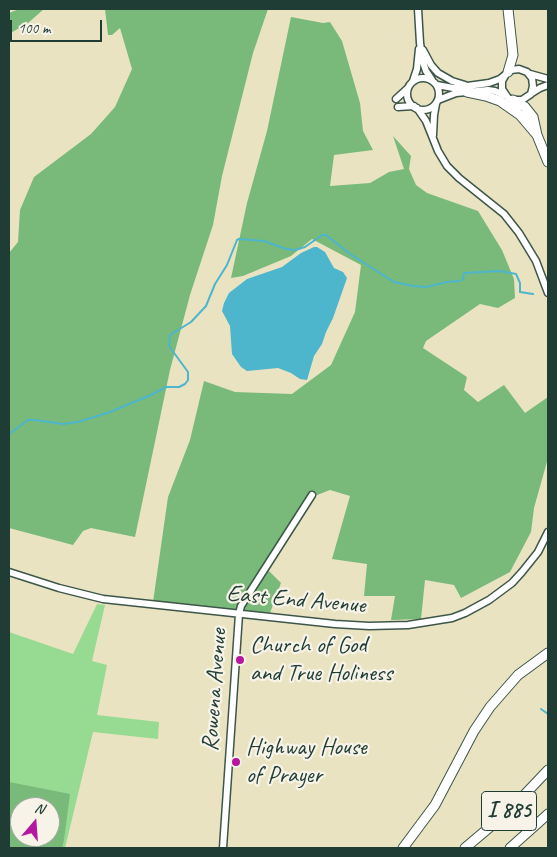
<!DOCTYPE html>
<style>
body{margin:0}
#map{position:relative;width:557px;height:857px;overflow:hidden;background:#e9e3c2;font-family:Caveat,sans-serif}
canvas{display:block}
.frame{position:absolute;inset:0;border:10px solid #1f3d34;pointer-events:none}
.north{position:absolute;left:10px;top:797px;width:50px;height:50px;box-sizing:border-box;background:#f7f3e8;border:1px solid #a1aaa0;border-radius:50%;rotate:18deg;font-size:14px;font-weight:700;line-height:20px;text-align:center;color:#1f3d34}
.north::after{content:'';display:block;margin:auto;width:18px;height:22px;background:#b5179e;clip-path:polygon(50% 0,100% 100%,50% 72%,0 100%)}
.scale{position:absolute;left:10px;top:20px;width:92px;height:22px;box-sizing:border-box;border:2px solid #1f3d34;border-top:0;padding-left:6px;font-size:15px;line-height:18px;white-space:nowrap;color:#1f3d34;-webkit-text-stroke:4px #f7f3e8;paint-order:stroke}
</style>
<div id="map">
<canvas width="557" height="857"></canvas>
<div class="frame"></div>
<div class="north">N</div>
<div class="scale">100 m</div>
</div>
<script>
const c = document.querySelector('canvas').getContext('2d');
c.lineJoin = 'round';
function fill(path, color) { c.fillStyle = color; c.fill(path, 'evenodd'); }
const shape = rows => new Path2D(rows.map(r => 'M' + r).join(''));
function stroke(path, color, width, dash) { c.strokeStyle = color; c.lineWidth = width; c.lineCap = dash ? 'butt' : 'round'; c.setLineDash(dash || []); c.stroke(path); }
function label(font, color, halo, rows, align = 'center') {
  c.font = font + ' Caveat,sans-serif'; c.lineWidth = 4.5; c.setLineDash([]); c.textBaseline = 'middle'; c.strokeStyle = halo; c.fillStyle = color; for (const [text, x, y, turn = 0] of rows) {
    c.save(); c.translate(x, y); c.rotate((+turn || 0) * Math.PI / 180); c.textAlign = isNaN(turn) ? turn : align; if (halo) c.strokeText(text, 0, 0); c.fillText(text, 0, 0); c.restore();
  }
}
const green = shape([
 [97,604,105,605,92,661,107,665,97,715,159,722,158,739,93,732,65,848,9,848,9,632,73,654],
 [20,807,50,807,50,837,20,837]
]);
const forest = shape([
 [19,9,44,9,28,23,9,34,9,13],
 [105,9,268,9,253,53,222,176,213,225,190,295,170,370,135,537,91,528,83,531,73,545,9,528,9,253,18,242,20,210,34,177,91,134,115,107,132,69,120,28,112,35,108,35],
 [291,17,323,23,330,22,342,41,360,103,363,131,373,150,334,155,330,186,370,183,389,172,404,169,393,136,411,156,409,169,416,185,427,193,478,211,502,250,514,279,515,298,498,308,480,304,426,341,423,348,467,377,464,390,478,402,504,385,525,413,548,397,548,458,534,508,531,532,510,572,461,598,454,585,425,580,421,619,391,620,395,596,364,596,367,564,332,559,350,496,330,490,307,499,265,567,281,583,270,613,153,602,168,497,190,440,204,381,235,392,292,394,331,365,355,312,361,265,312,239,291,256,243,276,231,278,247,203,267,131],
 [9,782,70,794,64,840,62,848,9,848],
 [20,807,50,807,50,837,20,837]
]);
const water = shape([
 [314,247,317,247,325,252,334,268,343,272,347,278,333,318,326,332,322,344,314,356,307,380,300,379,291,373,278,368,247,371,241,367,232,354,230,326,222,311,224,303,229,293,247,279,282,267,301,253]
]);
const stream = shape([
 [9,434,28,420,35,420,63,424,78,422,110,412,151,395,166,387,179,387,185,384,188,380,188,372,169,346,170,335,191,322,206,306,215,284,227,265,237,240,239,239,264,241,286,249,295,250,305,247,322,235,326,235,350,254,394,282,413,286,426,287,447,282,460,281,463,279,464,273,500,271,516,274,520,283,520,292,533,294],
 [541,709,548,714]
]);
const minor = shape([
 [418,9,420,43,423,62,426,71,432,80],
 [423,50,431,65,438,73,452,81,465,85],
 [530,74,548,79],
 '407 94a16 16 0 1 1 32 0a16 16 0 1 1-32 0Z',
 [413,81,417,69,419,49],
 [437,85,453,88,489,83,500,79,511,70,519,69,527,72,532,78,533,86,531,94,522,100,513,100,508,98,502,89,502,81,505,76],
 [532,93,540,88,548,85],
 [396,99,408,88],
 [438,100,456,93,488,90,495,91,506,96],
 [398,107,414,106],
 [417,108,426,121,438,151,447,166,459,178,504,214,519,233,536,261,548,293],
 [433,135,434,115,436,104],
 [9,572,59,588,103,599,335,624,369,626,408,625,452,618,465,613,489,600,512,583,522,572,538,552,548,532],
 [223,848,239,614,241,606,312,495]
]);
const highway = shape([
 [508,9,513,55,508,72],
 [467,92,486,96,500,101,520,115,537,135],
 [513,100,525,107,533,117,537,135,548,162],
 [403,848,435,805,474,731,490,707,518,675,548,653],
 [465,848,510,810,548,770],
 [510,848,548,814]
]);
const markers = [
 [240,660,5,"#b5179e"],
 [236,762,5,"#b5179e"]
];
const shields = [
 [509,811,55]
];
const shieldNames = [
 ["I 885",509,811]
];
const streetNames = [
 ["East End Avenue",296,600,5],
 ["Rowena Avenue",215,690,-86]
];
const poiNames = [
 ["Church of God",250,646],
 ["and True Holiness",250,674],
 ["Highway House",246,748],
 ["of Prayer",246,776]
];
fill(green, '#97da91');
fill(forest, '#79ba7b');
fill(water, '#4db5cc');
stroke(stream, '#4db5cc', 2);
stroke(minor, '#3d5649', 9);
stroke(highway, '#3d5649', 11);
stroke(minor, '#fff', 6);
stroke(highway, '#fff', 9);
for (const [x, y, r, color] of markers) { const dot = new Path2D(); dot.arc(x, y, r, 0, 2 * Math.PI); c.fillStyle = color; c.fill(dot); stroke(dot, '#f7f3e8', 2); }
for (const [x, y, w] of shields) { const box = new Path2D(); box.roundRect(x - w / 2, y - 19.5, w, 39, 4); c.fillStyle = '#f7f3e8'; c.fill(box); stroke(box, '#1f3d34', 1); }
label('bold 22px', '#1f3d34', null, shieldNames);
label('24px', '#1f3d34', '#f7f3e8', streetNames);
label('24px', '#1f3d34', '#f7f3e8', poiNames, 'left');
</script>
